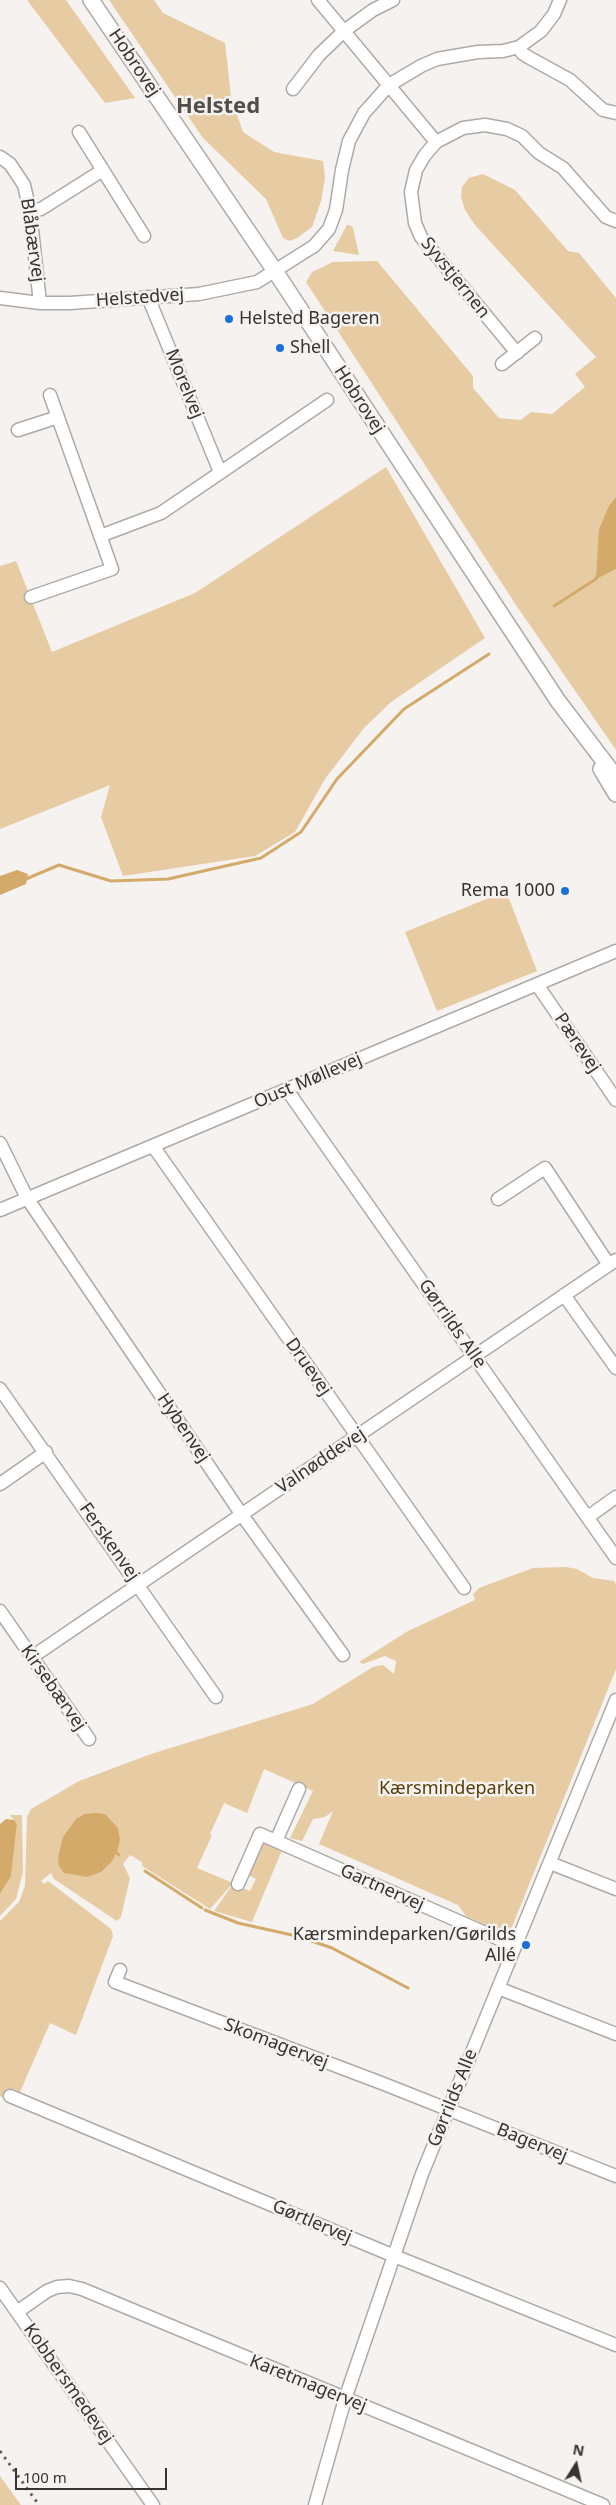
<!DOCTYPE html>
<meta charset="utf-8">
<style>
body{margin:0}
#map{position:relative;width:616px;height:2505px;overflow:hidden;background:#f5f2ef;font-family:"Noto Sans",sans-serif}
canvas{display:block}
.north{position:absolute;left:551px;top:2440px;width:50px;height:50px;-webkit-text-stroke:4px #f5f2ef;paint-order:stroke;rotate:10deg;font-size:14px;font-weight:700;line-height:20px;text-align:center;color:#363533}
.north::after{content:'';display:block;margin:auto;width:18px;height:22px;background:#363533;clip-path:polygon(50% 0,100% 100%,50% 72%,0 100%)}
.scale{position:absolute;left:15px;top:2468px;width:152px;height:22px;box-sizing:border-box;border:2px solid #363533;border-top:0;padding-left:6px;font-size:15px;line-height:18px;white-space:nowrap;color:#363533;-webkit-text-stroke:4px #f5f2ef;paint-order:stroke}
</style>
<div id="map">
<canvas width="616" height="2505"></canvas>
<div class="north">N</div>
<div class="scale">100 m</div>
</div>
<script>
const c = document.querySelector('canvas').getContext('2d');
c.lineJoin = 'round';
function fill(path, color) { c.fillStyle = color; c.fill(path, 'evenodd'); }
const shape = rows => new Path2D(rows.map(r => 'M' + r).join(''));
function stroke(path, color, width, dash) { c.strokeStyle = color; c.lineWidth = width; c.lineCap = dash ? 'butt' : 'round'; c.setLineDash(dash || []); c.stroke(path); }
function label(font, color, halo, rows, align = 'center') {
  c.font = font + ' "Noto Sans",sans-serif'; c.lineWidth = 5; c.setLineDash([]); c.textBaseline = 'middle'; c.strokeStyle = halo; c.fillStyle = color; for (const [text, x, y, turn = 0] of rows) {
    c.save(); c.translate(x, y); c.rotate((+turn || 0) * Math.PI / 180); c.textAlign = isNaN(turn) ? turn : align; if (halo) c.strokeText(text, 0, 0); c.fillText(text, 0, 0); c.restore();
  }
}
const green = shape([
 [27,0,66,0,135,98,105,103],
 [109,0,154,0,163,13,225,43,231,97,243,132,274,152,323,161,325,178,321,201,312,227,297,238,290,241,283,238,266,199,203,138],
 [483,174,515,190,568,251,579,253,616,298,616,750,516,605,306,282,312,272,333,262,377,261,473,376,473,388,499,418,521,420,531,412,552,414,585,387,575,374,596,357,475,225,465,210,461,197,462,187,469,178],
 [347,225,350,225,353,228,359,255,333,251],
 [386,467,485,638,391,702,364,728,325,779,295,832,255,856,123,876,101,817,110,785,0,829,0,566,16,561,52,652,195,593],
 [506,891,537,971,437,1011,405,932],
 [566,1567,577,1569,593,1578,614,1581,616,1584,616,1669,512,1927,502,1932,466,1916,458,1905,319,1844,333,1811,325,1817,313,1819,302,1841,290,1838,313,1791,264,1769,247,1813,224,1803,210,1834,212,1835,197,1868,233,1883,210,1909,142,1866,142,1862,130,1855,123,1864,130,1878,121,1917,117,1921,54,1879,51,1873,41,1881,44,1884,48,1881,111,1929,113,1936,76,2035,50,2023,20,2092,14,2089,7,2099,0,2096,0,1921,19,1902,25,1886,27,1817,31,1809,79,1781,151,1754,313,1704,373,1667,383,1665,394,1674,396,1661,385,1656,363,1664,359,1662,408,1631,475,1600,473,1594,479,1588,533,1568],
 [10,1815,22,1815,23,1872,16,1899,0,1916,0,1894,11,1876,17,1824],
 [263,1840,282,1850,252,1922,214,1911,233,1884,250,1891,256,1879,248,1875],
 [0,2476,21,2505,0,2505]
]);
const water = shape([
 [616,497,616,569,596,579,599,529,609,506],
 [17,870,28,874,26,884,0,895,0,876],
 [95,1813,105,1814,118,1828,120,1840,117,1852,112,1861,101,1872,87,1877,64,1873,59,1866,58,1858,63,1837,76,1819,85,1814],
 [6,1819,14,1820,17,1824,11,1876,0,1894,0,1824]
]);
const stream = shape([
 [554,606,596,579,598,575],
 [26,879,59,865,111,881,168,879,261,858,301,832,337,779,404,709,489,654],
 [117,1853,119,1855],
 [145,1871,202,1908],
 [205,1910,238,1923,301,1937],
 [306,1939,332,1948,408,1988]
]);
const minor = shape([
 [318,0,436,142],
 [519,47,522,53,528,57,570,80,603,110,616,113],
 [293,89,319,55,344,31,373,10,393,0],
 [79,132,144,236],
 [0,157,10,164,24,185,30,211,40,303],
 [30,211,41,209,103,170],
 [148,297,220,472],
 [0,298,40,303,70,303,199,294,257,282,314,246,329,229,336,210,342,170,349,141,364,113,389,85,421,66,437,59,478,52,503,51,519,47,541,31,554,14,560,0],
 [517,353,421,237,415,223,411,192,416,170,425,155,436,142,463,128,485,125,507,129,522,136,539,153,563,168,606,217,616,221],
 [502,364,535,338],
 [18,430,58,417],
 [100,536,161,513,327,400],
 [31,597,112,569,50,395],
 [538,986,616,1100],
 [287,1090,616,1558],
 [0,1143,27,1198,242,1515,343,1655],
 [153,1146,464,1588],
 [498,1199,545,1168,609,1265],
 [0,1210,616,951],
 [564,1295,616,1368],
 [0,1389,216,1697],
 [0,1484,46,1452],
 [588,1517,616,1497],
 [0,1611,89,1739],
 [32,1657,616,1260],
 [276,1841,299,1789],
 [550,1863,616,1889],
 [238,1884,260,1834,515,1946],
 [120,1970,115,1982,384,2084,616,2176],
 [498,1988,616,2034],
 [10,2096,387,2253,616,2345],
 [0,2288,153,2505],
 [17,2312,47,2291,57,2287,69,2286,82,2289,603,2505],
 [315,2505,345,2399,422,2174,616,1700]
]);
const major = shape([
 [91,0,275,271,558,701,616,777],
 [601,769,616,794]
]);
const rail = shape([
 [0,2451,39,2505]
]);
const markers = [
 [229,319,5,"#1c6ed8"],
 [280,348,5,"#1c6ed8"],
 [565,891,5,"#1c6ed8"],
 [526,1945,5,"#1c6ed8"]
];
const streetNames = [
 ["Hobrovej",134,63,56],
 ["Blåbærvej",32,240,82],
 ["Syvstjernen",455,278,51],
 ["Helstedvej",140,298,-4],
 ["Morelvej",184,384,68],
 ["Hobrovej",359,400,57],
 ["Pærevej",577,1043,56],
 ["Oust Møllevej",308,1081,-23],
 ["Gørrilds Alle",452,1324,55],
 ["Druevej",308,1367,55],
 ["Hybenvej",183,1428,56],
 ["Valnøddevej",321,1461,-34],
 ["Ferskenvej",109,1542,55],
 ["Kirsebærvej",53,1688,55],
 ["Gartnervej",382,1888,24],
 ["Skomagervej",276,2044,21],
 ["Gørrilds Alle",453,2098,-68],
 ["Bagervej",532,2143,22],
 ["Gørtlervej",312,2222,23],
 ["Kobbersmedevej",68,2384,55],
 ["Karetmagervej",308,2384,22]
];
const poiNames = [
 ["Helsted Bageren",239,319],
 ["Shell",290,348],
 ["Rema 1000",555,891,"right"],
 ["Kærsmindeparken/Gørilds",516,1935,"right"],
 ["Allé",516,1956,"right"]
];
const parkNames = [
 ["Kærsmindeparken",457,1789]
];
const districtNames = [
 ["Helsted",218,107]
];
fill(green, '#e7cba3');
fill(water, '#d3aa6a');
stroke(stream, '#d3aa6a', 3);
stroke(minor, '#adaaa7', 15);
stroke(major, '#adaaa7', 18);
stroke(minor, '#fff', 12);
stroke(major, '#fff', 15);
stroke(rail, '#62615e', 3, [2.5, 5]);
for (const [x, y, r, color] of markers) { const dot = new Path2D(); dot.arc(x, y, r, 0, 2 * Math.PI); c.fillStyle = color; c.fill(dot); stroke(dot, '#f5f2ef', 2); }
label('18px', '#363533', '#f5f2ef', streetNames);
label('18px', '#363533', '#f5f2ef', poiNames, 'left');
label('18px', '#573c06', '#f5f2ef', parkNames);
label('bold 22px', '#514f4c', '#f5f2ef', districtNames);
</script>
